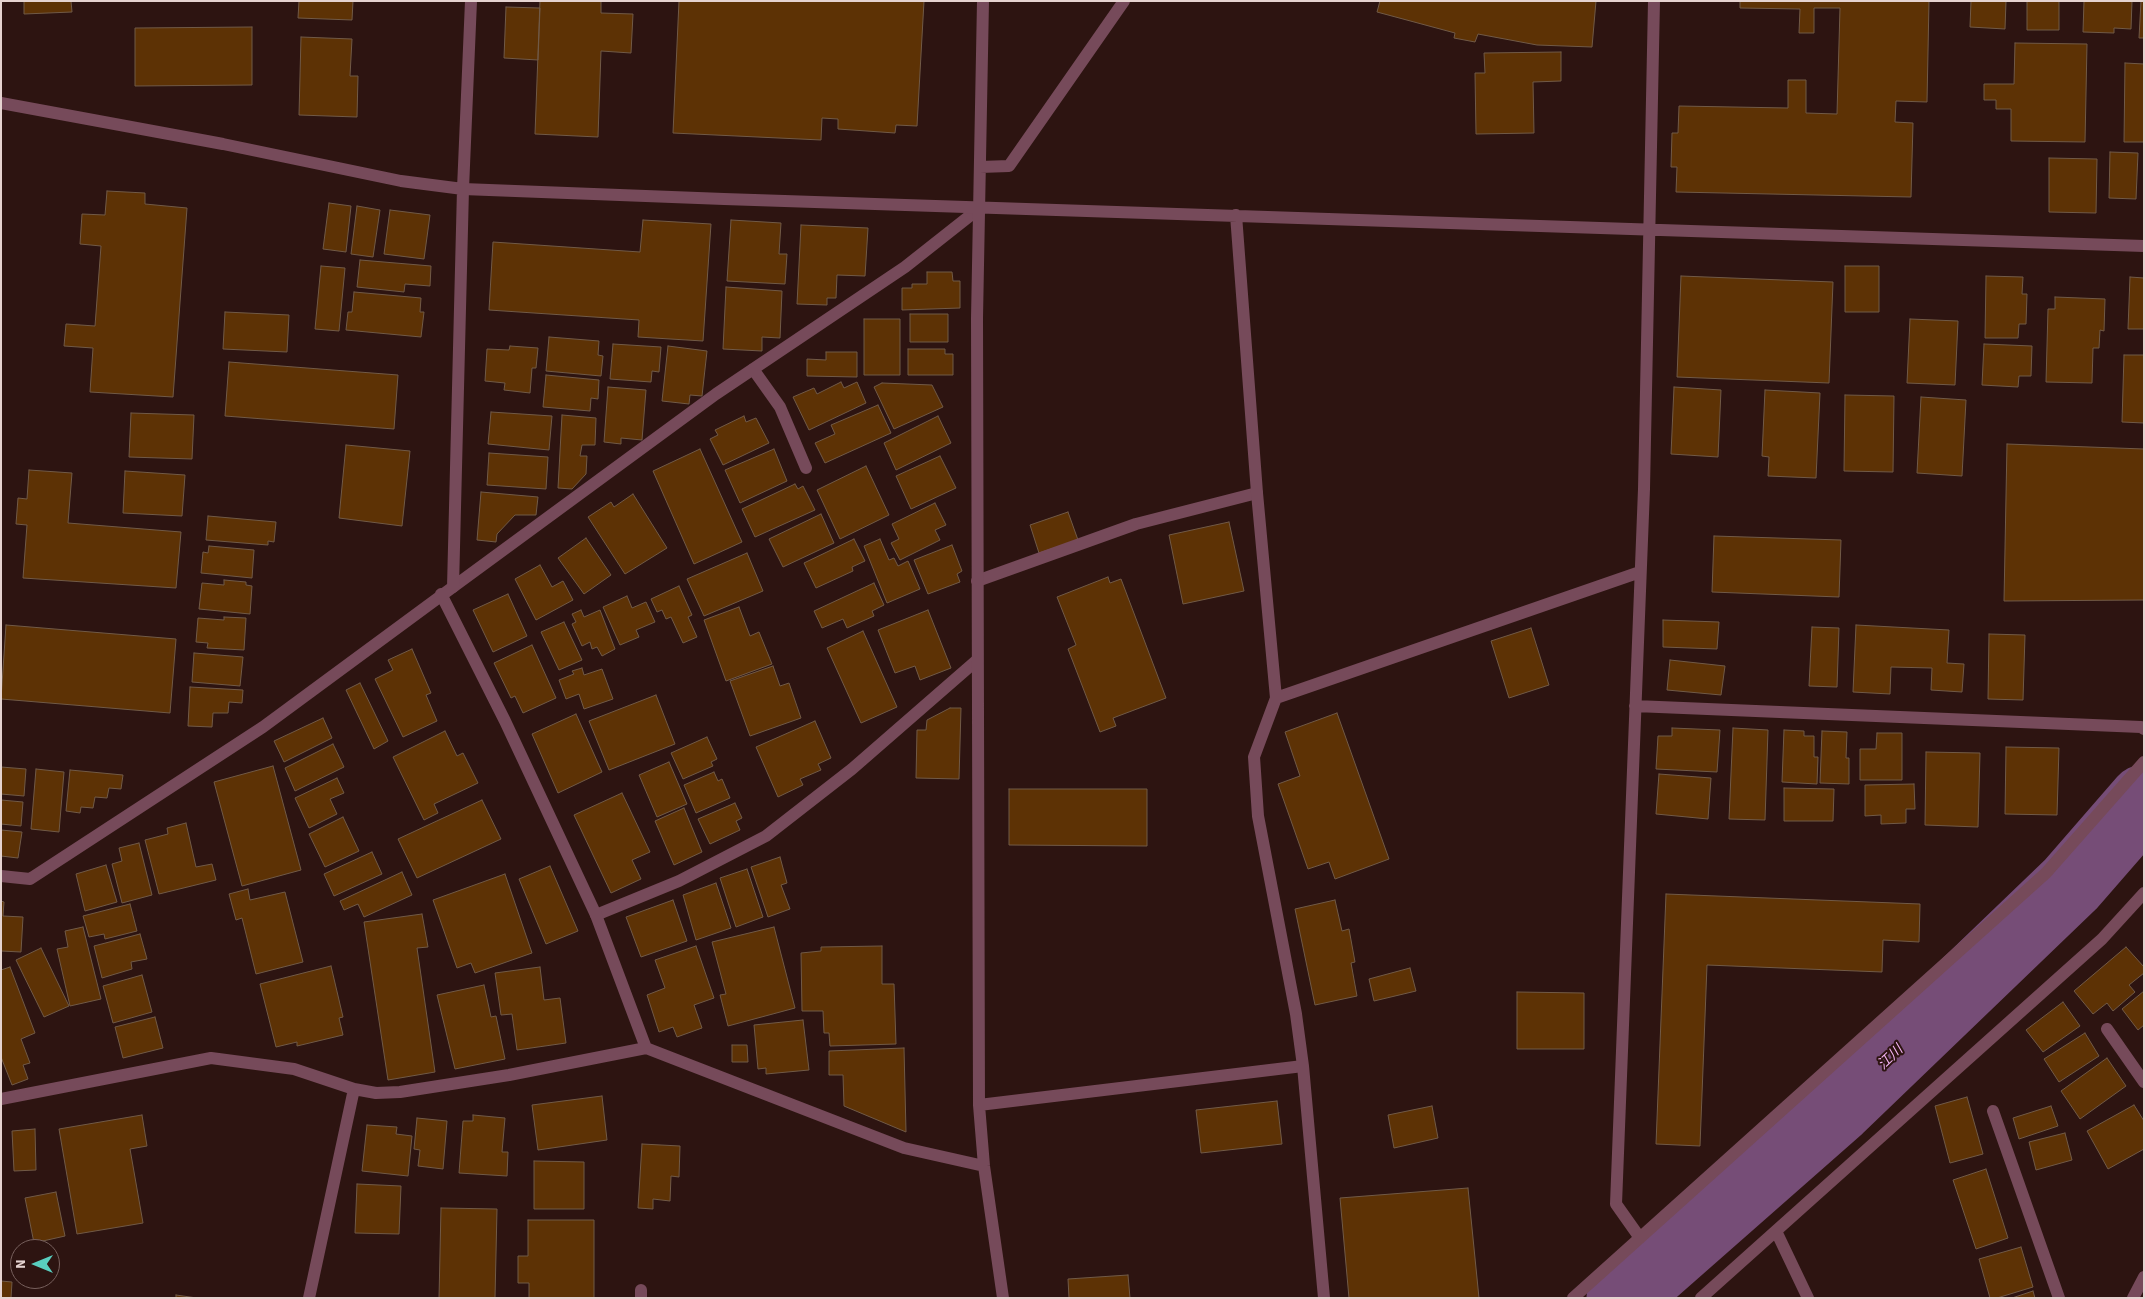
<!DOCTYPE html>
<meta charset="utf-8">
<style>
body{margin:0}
#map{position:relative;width:2145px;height:1299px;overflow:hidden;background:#2d1411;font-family:"Source Sans 3",sans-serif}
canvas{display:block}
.frame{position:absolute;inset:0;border:2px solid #e5d3d0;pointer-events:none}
.north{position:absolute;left:10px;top:1239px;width:50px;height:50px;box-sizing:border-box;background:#2d1411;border:1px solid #77605d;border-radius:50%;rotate:270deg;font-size:14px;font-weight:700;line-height:20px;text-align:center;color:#e5d3d0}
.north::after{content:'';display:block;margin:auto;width:18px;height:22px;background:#59cebf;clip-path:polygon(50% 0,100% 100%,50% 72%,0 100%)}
</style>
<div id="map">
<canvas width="2145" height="1299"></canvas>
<div class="frame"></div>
<div class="north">N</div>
</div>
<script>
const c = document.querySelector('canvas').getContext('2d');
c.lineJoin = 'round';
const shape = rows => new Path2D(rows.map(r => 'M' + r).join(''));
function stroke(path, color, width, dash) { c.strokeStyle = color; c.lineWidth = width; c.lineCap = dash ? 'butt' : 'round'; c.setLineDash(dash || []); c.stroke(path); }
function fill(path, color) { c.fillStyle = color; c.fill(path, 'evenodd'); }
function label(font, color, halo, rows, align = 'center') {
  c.font = font + ' "Source Sans 3","Noto Sans JP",sans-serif'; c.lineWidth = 4; c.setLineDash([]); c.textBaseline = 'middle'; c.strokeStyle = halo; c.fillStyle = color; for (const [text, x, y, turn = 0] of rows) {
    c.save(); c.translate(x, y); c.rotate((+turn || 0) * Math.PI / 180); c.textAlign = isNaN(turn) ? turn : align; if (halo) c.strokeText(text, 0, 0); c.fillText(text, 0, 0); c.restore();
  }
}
const river = shape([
 [1622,1298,1839,1107,2071,884,2144,800]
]);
const building = shape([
 [24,1,71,1,72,12,24,14,24,1],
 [299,1,353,1,352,20,298,18,299,1],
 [540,1,601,1,601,13,633,14,631,53,601,51,598,137,535,134,540,1],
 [679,1,924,1,917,126,896,125,895,133,838,129,838,119,822,118,821,140,673,133,679,1],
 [1380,1,1596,1,1592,47,1537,45,1478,34,1475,42,1454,38,1455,33,1377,12,1380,1],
 [1740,1,1929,1,1927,102,1896,101,1895,122,1913,123,1911,197,1676,192,1677,167,1671,167,1672,133,1678,133,1679,106,1788,108,1788,80,1806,80,1806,113,1837,114,1840,8,1814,8,1814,33,1799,33,1800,9,1740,8,1740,1],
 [1971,1,2006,1,2005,29,1970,27,1971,1],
 [2027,1,2059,1,2059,30,2027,30,2027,1],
 [2084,1,2132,1,2131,29,2114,28,2114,33,2083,32,2084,1],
 [2141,1,2144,1,2144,38,2139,38,2141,1],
 [506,7,540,8,538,60,504,58,506,7],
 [252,27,252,85,135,86,135,28,252,27],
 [301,37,352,39,350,76,358,76,357,117,299,115,301,37],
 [2015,43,2087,44,2085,142,2011,141,2011,109,1996,109,1996,100,1984,100,1984,84,2014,84,2015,43],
 [1561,52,1561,81,1533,82,1534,133,1476,134,1475,73,1485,73,1484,53,1561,52],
 [2125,63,2144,64,2144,142,2124,142,2125,63],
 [2110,152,2138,153,2136,199,2109,198,2110,152],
 [2049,158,2097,159,2096,213,2049,212,2049,158],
 [107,191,145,193,145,204,187,208,173,397,90,392,93,348,64,346,66,324,95,326,101,246,80,244,82,214,105,215,107,191],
 [329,203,351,206,346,252,323,249,329,203],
 [357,206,380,210,373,257,351,254,357,206],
 [390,210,430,215,424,259,384,254,390,210],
 [643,220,711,224,703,341,638,337,639,320,489,310,493,242,640,252,643,220],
 [731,220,781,223,779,254,787,254,785,284,727,281,731,220],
 [801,225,868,228,865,276,837,275,836,298,827,298,827,305,797,304,801,225],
 [360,260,431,266,430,286,405,284,404,292,357,287,360,260],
 [321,266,345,268,339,331,315,329,321,266],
 [1845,266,1879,266,1879,312,1845,312,1845,266],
 [927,272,952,272,953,281,960,281,960,308,902,310,902,288,912,288,912,284,927,284,927,272],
 [1681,276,1833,282,1829,383,1677,377,1681,276],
 [1986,276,2023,277,2022,294,2027,294,2026,324,2019,324,2018,338,1985,338,1986,276],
 [2130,277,2144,278,2144,329,2128,329,2130,277],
 [726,287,782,291,780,338,762,337,762,351,723,349,726,287],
 [354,292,421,298,420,312,424,312,421,337,346,330,348,312,352,312,354,292],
 [2055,297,2105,299,2104,331,2100,330,2099,348,2093,348,2092,383,2046,382,2048,309,2055,309,2055,297],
 [225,312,289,315,287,352,223,349,225,312],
 [910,314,948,314,948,342,910,342,910,314],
 [864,319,900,319,900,375,864,375,864,319],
 [1910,319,1958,321,1955,385,1907,383,1910,319],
 [549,337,599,341,598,355,603,356,601,376,546,371,549,337],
 [613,344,661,347,659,372,652,371,651,382,610,379,613,344],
 [1984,344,2032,346,2031,376,2019,376,2018,387,1982,385,1984,344],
 [510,346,538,348,536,368,532,368,530,393,504,390,505,383,485,381,487,349,509,350,510,346],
 [668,346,707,351,702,396,690,395,689,404,662,401,668,346],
 [908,349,945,349,945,354,953,354,953,375,908,375,908,349],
 [826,352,857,352,857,377,807,376,807,359,826,360,826,352],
 [2124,355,2144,355,2144,423,2122,422,2124,355],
 [229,362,398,375,394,429,225,416,229,362],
 [546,375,599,380,598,399,591,398,590,411,543,407,546,375],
 [841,382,844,388,857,382,866,403,809,430,793,397,814,388,817,394,841,382],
 [882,383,932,385,943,407,894,429,874,387,882,383],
 [608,387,646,390,642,440,621,438,621,444,604,442,608,387],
 [1674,387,1721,390,1718,457,1671,454,1674,387],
 [1765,390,1820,393,1816,478,1768,476,1769,457,1762,456,1765,390],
 [1845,395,1894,396,1893,472,1844,471,1845,395],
 [1921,397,1966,400,1962,476,1917,473,1921,397],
 [878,405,891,433,825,463,815,443,835,434,831,425,878,405],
 [491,412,552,416,549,450,488,444,491,412],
 [131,413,194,415,192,459,129,457,131,413],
 [562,415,596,418,595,445,582,445,580,456,587,456,586,474,572,489,558,488,562,415],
 [744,416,746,422,756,418,769,443,723,465,710,439,718,435,715,430,744,416],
 [938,416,951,443,896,470,884,443,938,416],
 [2007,444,2144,449,2144,600,2004,601,2007,444],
 [346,445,410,451,402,526,339,518,346,445],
 [700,449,742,542,694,564,653,471,700,449],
 [774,449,787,481,740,503,725,470,774,449],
 [489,453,548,457,546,489,487,485,489,453],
 [940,456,956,488,911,509,896,476,940,456],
 [866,466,889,515,840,539,817,490,866,466],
 [29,470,72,473,68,523,181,532,176,588,23,578,27,525,16,524,18,498,27,499,29,470],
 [125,471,185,475,182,516,123,513,125,471],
 [795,484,798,489,803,486,815,510,755,537,742,509,795,484],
 [481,492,538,497,536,515,515,515,497,534,496,542,477,540,481,492],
 [633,494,667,548,625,574,588,517,611,502,614,507,633,494],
 [935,503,946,525,935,530,940,540,900,560,891,543,899,539,892,524,935,503],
 [1068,512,1078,540,1039,553,1030,525,1068,512],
 [821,514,834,543,783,567,769,539,821,514],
 [208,516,276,522,274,542,268,541,268,545,206,540,208,516],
 [1229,522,1244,591,1183,604,1169,535,1229,522],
 [1714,536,1841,540,1839,597,1712,592,1714,536],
 [586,538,611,575,584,594,558,558,586,538],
 [854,539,865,561,852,567,853,571,816,588,804,563,854,539],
 [880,539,889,560,894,558,898,566,908,561,920,589,887,603,864,546,880,539],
 [952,545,962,571,957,574,960,582,928,594,914,560,952,545],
 [209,546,254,550,252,578,201,573,203,552,208,553,209,546],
 [747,553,763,591,704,616,687,579,747,553],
 [540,565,552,587,563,581,573,600,536,620,515,579,540,565],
 [1108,577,1110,583,1121,579,1166,698,1113,718,1116,726,1100,732,1068,649,1076,645,1057,597,1108,577],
 [224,580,246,582,246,585,252,586,250,614,199,609,202,583,224,585,224,580],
 [874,583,884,605,872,611,874,616,847,628,843,619,822,628,814,611,874,583],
 [679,586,692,615,688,617,697,637,683,643,671,617,666,619,662,610,657,612,651,599,679,586],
 [508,594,527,636,493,652,473,610,508,594],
 [627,596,632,608,646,602,655,622,636,630,639,637,620,645,603,607,627,596],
 [739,607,750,636,759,632,772,664,726,681,704,620,739,607],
 [581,610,584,617,600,610,615,649,602,656,597,647,592,649,590,642,582,646,572,624,576,622,572,614,581,610],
 [928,610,951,668,920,680,915,666,895,673,878,630,928,610],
 [224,617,246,618,244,650,207,648,208,643,196,642,198,618,224,620,224,617],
 [1663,620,1719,622,1717,649,1663,647,1663,620],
 [564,622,582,660,559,670,541,632,564,622],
 [6,625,176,639,170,713,1,699,6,625],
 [1856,625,1949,630,1947,663,1964,664,1962,692,1931,690,1932,668,1891,667,1890,694,1853,692,1856,625],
 [1812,627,1839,628,1837,687,1809,686,1812,627],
 [1531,628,1549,685,1509,698,1491,641,1531,628],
 [863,631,897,707,861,723,827,648,863,631],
 [1989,634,2025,635,2023,700,1988,699,1989,634],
 [532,645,556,698,523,713,515,696,511,698,494,663,532,645],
 [412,649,431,693,426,695,437,721,403,737,375,679,393,670,388,660,412,649],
 [194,653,243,657,240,686,192,682,194,653],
 [1670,660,1725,666,1721,695,1667,690,1670,660],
 [773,666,780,686,789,683,801,718,750,736,730,681,773,666],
 [582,668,584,675,602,669,613,699,584,709,579,694,566,699,559,680,574,674,572,671,582,668],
 [360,683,388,741,374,749,346,690,360,683],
 [190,687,243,690,242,703,229,702,228,713,213,713,212,727,188,726,190,687],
 [656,695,675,744,609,770,589,721,656,695],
 [950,708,961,708,959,779,916,778,917,730,926,730,927,720,950,708],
 [1337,713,1389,859,1335,879,1329,862,1308,869,1278,784,1300,776,1285,732,1337,713],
 [576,714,602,772,558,793,532,734,576,714],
 [323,718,332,738,284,762,274,741,323,718],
 [815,721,831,758,818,764,821,770,800,779,803,785,778,797,756,747,815,721],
 [1672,728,1720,730,1717,772,1656,769,1658,736,1672,736,1672,728],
 [1733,728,1768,730,1765,820,1729,819,1733,728],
 [1784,730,1804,731,1804,736,1814,736,1814,757,1818,757,1817,784,1782,782,1784,730],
 [445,731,457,756,463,753,478,783,434,804,438,813,424,820,393,757,445,731],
 [1822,731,1847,732,1846,758,1849,758,1849,784,1820,783,1822,731],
 [1877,733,1902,733,1902,780,1860,780,1860,749,1876,749,1877,733],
 [707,737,717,759,711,762,713,766,683,779,671,753,707,737],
 [333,744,344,767,295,791,285,768,333,744],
 [2006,747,2059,748,2057,815,2005,814,2006,747],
 [1926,752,1980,753,1978,827,1925,825,1926,752],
 [669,762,687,804,657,817,639,775,669,762],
 [273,766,301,870,242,886,214,782,273,766],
 [1,767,26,769,24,796,1,794,1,767],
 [36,769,64,772,59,832,31,829,36,769],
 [70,770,123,775,121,789,109,788,107,798,95,797,93,808,81,807,80,813,66,811,70,770],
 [714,772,718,781,722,779,730,798,696,813,684,785,714,772],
 [1659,774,1711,778,1708,819,1656,814,1659,774],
 [337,778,344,793,330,799,337,814,309,828,295,798,337,778],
 [1914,784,1915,809,1906,809,1906,823,1881,824,1881,815,1865,816,1865,785,1914,784],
 [1784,788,1834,789,1833,821,1784,821,1784,788],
 [1009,789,1147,789,1147,846,1009,845,1009,789],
 [622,793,650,852,632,860,641,879,611,893,574,815,622,793],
 [1,800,23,802,21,826,1,824,1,800],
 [482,800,501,839,417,878,398,839,482,800],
 [735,803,742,818,736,821,740,830,710,844,698,819,735,803],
 [684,808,702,852,674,865,655,821,684,808],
 [343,817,359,851,325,867,309,834,343,817],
 [186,823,196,867,212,864,216,880,159,894,145,840,168,834,167,828,186,823],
 [1,830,22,832,18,858,1,856,1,830],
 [139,843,152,895,122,903,112,864,122,861,119,848,139,843],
 [372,852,382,874,334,896,324,874,372,852],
 [780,857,787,883,781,885,790,909,768,917,751,867,780,857],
 [106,865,117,902,85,911,76,874,106,865],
 [550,866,578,931,546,944,519,879,550,866],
 [747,869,763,917,736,927,720,878,747,869],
 [402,872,412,895,364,917,358,904,344,910,340,901,402,872],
 [505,874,532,953,475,973,471,963,457,968,433,900,505,874],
 [716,883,731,928,696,940,683,895,716,883],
 [248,889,250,900,285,892,303,962,256,974,242,918,236,920,229,894,248,889],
 [1666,894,1920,904,1919,942,1883,940,1882,972,1707,965,1700,1146,1656,1144,1666,894],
 [673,900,687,941,641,957,626,917,673,900],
 [1335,900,1342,931,1349,929,1355,962,1351,963,1357,996,1315,1005,1295,909,1335,900],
 [1,901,4,902,3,916,23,917,21,952,1,951,1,901],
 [130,904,137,931,105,939,104,934,89,937,83,916,130,904],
 [422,914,428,947,417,948,435,1072,388,1080,364,922,422,914],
 [83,927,101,999,70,1006,57,949,68,947,65,931,83,927],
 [774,927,795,1008,728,1026,720,995,726,994,712,942,774,927],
 [140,934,147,959,131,962,132,969,102,978,94,946,140,934],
 [696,946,714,998,694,1005,702,1028,677,1037,673,1027,659,1032,647,995,665,988,655,960,696,946],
 [882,946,882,984,894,984,896,1044,830,1046,829,1033,824,1033,823,1011,802,1011,801,953,821,951,821,947,882,946],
 [2126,947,2144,967,2144,973,2129,985,2135,992,2113,1011,2107,1003,2093,1014,2074,991,2126,947],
 [41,948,69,1006,44,1017,16,960,41,948],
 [331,966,343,1017,339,1018,343,1035,297,1046,297,1042,276,1047,260,984,331,966],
 [10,967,35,1033,21,1039,30,1063,23,1065,28,1079,12,1085,1,1057,1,970,10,967],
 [540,967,544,1000,560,998,566,1043,517,1050,512,1014,501,1015,495,973,540,967],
 [1410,968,1416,991,1374,1001,1369,979,1410,968],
 [142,975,152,1012,113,1023,103,986,142,975],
 [484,985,491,1017,496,1016,505,1059,455,1069,437,995,484,985],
 [2144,991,2144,1025,2138,1030,2122,1009,2144,991],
 [1517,992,1584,993,1584,1049,1517,1049,1517,992],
 [2063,1002,2080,1026,2043,1052,2026,1030,2063,1002],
 [155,1017,163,1048,123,1058,115,1027,155,1017],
 [803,1020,809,1070,766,1074,766,1068,758,1069,754,1025,803,1020],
 [2085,1033,2099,1056,2059,1082,2044,1059,2085,1033],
 [732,1045,747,1045,748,1062,732,1062,732,1045],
 [904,1048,906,1132,844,1106,843,1075,829,1075,829,1051,904,1048],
 [2107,1058,2126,1086,2080,1119,2061,1091,2107,1058],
 [602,1096,607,1140,538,1150,532,1105,602,1096],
 [1967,1097,1983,1154,1950,1163,1935,1106,1967,1097],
 [1277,1101,1282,1144,1201,1153,1196,1110,1277,1101],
 [2134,1105,2144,1121,2144,1149,2108,1169,2087,1131,2134,1105],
 [1432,1106,1438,1138,1394,1148,1388,1115,1432,1106],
 [2051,1106,2058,1126,2019,1139,2013,1118,2051,1106],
 [142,1115,147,1146,130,1149,143,1223,77,1234,59,1129,142,1115],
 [473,1115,505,1118,502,1152,508,1152,507,1176,459,1173,463,1121,473,1121,473,1115],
 [417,1118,447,1121,443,1169,418,1166,420,1150,414,1149,417,1118],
 [367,1125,397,1127,396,1134,412,1136,408,1176,362,1171,367,1125],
 [35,1129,36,1170,14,1171,12,1131,35,1129],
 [2065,1133,2072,1160,2036,1170,2029,1142,2065,1133],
 [642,1144,680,1146,679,1177,671,1176,670,1201,653,1199,653,1209,638,1208,642,1144],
 [534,1161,584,1162,584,1209,534,1209,534,1161],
 [1986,1169,2008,1238,1976,1249,1953,1180,1986,1169],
 [357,1184,401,1186,399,1234,355,1233,357,1184],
 [1468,1188,1479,1298,1349,1298,1340,1198,1468,1188],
 [56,1192,65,1236,34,1243,25,1198,56,1192],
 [441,1208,497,1209,495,1298,439,1298,441,1208],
 [528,1220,594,1220,594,1298,529,1298,529,1283,518,1283,518,1256,528,1256,528,1220],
 [2021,1247,2033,1287,1997,1298,1990,1298,1979,1259,2021,1247],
 [1128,1275,1130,1298,1069,1298,1068,1279,1128,1275],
 [1,1281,12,1282,11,1298,1,1298,1,1281],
 [2033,1291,2035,1298,2012,1298,2033,1291],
 [176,1295,197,1298,176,1298,176,1295]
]);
const lane = shape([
 [753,369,780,407,806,468],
 [977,581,1136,524,1257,493],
 [453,587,716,394,905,267,981,207],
 [596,915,679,881,766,836,852,769,976,661],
 [2107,1029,2144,1082],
 [1993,1111,2059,1298],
 [641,1298,641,1290]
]);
const street = shape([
 [983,1,977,318,979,1105,984,1166,1003,1298],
 [1,103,223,144,401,181,463,189,724,199,2144,246],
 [980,167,1009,166,1124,1],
 [1236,215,1257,493,1276,698,1254,757,1258,816,1296,1014,1303,1066,1324,1298],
 [441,594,505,721,596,915,646,1048],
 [1276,698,1640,572],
 [1635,706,2141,727,2144,729],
 [1,876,30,879,263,727,453,587,463,189,471,1],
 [1,1099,211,1058,294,1069,354,1089,376,1093,400,1092,509,1075,646,1048,904,1148,984,1166],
 [979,1105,1303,1066],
 [1776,1231,1808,1298],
 [1640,1238,1616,1204,1644,489,1654,1],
 [309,1298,354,1089],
 [1573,1298,2046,873,2144,762],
 [1701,1298,2102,939,2144,893],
 [2133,1298,2144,1277]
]);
const waterNames = [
 ["江川",1891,1058,-44]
];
stroke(river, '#764d77', 71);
fill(building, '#5d3205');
stroke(building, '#715a47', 1);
stroke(lane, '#764a5a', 12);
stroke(street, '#764a5a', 12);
label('italic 14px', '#f4b4f5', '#2d1411', waterNames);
</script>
